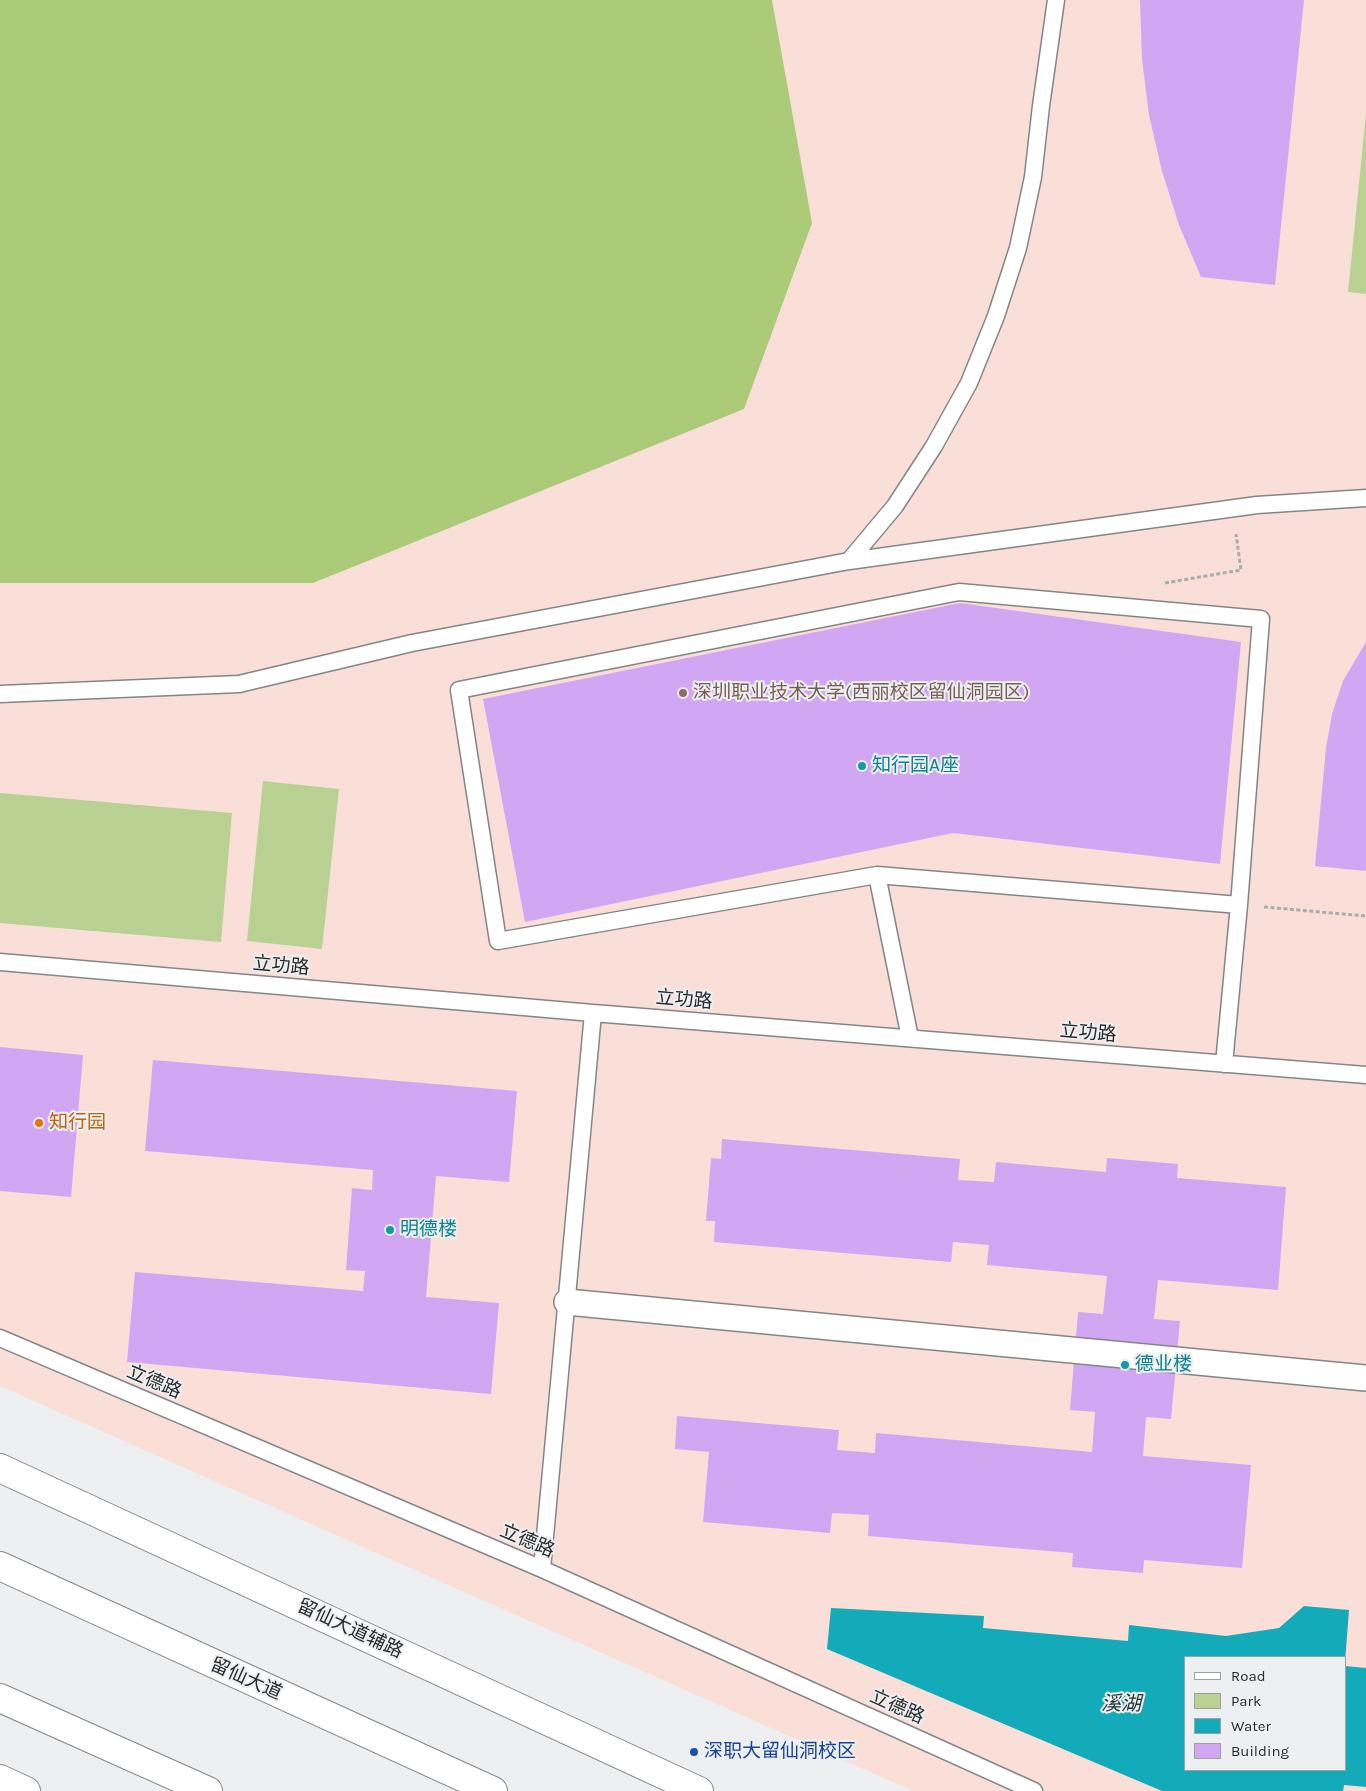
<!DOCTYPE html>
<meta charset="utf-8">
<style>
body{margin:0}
#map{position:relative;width:1366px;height:1791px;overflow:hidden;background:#eeeff1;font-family:Karla,sans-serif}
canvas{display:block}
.legend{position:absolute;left:1184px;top:1656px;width:162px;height:115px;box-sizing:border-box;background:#eeeff1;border:1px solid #9fa0a2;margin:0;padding:6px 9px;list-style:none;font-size:15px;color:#292a2b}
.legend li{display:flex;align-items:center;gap:10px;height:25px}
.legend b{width:25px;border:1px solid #9fa0a2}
</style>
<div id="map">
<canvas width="1366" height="1791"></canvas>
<ul class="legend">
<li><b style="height:6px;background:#fff"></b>Road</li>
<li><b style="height:14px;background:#b9d294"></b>Park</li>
<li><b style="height:14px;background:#13abba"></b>Water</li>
<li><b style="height:14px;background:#d1a7f3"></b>Building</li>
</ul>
</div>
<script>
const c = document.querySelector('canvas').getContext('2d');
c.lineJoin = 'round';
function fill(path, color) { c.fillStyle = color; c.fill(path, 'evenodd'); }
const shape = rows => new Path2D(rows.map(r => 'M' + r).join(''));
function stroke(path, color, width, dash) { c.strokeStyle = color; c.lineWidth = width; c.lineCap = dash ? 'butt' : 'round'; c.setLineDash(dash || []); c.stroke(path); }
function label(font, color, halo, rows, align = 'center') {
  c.font = font + ' Karla,"Noto Sans SC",sans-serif'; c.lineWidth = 4; c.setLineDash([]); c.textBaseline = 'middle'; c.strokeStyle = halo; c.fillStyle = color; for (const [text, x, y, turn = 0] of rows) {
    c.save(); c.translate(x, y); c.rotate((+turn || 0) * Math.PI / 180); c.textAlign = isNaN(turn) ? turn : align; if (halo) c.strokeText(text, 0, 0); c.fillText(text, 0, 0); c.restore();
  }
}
const education = shape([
 [0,0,1366,0,1366,1791,913,1791,0,1386],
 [1185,1657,1345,1657,1345,1770,1185,1770]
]);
const green = shape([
 [1366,114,1366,294,1348,292],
 [263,781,339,789,322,949,247,941],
 [0,793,232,813,221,942,0,923]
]);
const forest = shape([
 [0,0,772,0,812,223,744,409,313,583,0,583]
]);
const water = shape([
 [1304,1606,1349,1610,1345,1662,1345,1657,1185,1657,1185,1770,1345,1770,1345,1666,1366,1668,1366,1787,1344,1785,1343,1791,1162,1791,827,1649,831,1608,984,1616,983,1628,1128,1641,1129,1625,1226,1636,1279,1628]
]);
const building = shape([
 [1140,0,1304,0,1275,285,1201,277,1179,225,1162,171,1149,115,1142,59],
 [960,603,1241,642,1220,864,953,833,525,922,483,699],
 [1366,642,1366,871,1315,866,1326,748,1332,714,1343,681],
 [0,1047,83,1055,71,1197,0,1191],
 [153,1060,517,1091,509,1182,436,1176,426,1297,499,1303,491,1394,127,1362,135,1272,363,1291,365,1271,346,1270,352,1188,372,1190,373,1170,145,1151],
 [722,1139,960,1159,958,1180,994,1182,996,1162,1106,1172,1107,1158,1178,1164,1177,1178,1286,1187,1278,1290,1158,1280,1154,1319,1180,1321,1171,1419,1146,1417,1143,1456,1251,1465,1242,1568,1144,1560,1143,1573,1072,1567,1073,1553,868,1536,869,1515,832,1513,830,1533,703,1522,709,1452,675,1449,677,1416,839,1430,837,1450,875,1453,876,1433,1092,1452,1095,1412,1070,1410,1078,1312,1103,1314,1107,1276,987,1265,989,1245,953,1242,951,1262,714,1242,715,1221,706,1221,711,1158,721,1159]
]);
const path = shape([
 [1165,583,1241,570,1236,534],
 [1264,907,1366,916]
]);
const service = shape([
 [849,561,895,506,934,446,969,383,996,316,1018,248,1033,177,1041,106,1056,0],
 [0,694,239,684,412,643,849,561,1257,505,1366,498],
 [877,875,910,1038],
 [0,962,593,1013,1366,1075],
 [1224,1064,1239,905,1261,619,959,592,459,690,498,941,877,875,1239,905],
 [0,1338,542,1569,1034,1791],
 [542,1569,593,1013]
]);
const pedestrian = shape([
 [567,1302,1366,1378]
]);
const secondary = shape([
 [0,1468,699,1791],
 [0,1779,26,1791]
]);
const primary = shape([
 [0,1566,493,1791],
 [0,1698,208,1791]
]);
const markers = [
 [683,693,5,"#8d6e63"],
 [862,766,5,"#0f9aa8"],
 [39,1123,5,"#e8710a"],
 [390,1230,5,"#0f9aa8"],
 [1125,1365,5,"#0f9aa8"],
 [694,1752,5,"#1a4fb4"]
];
const educationNames = [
 ["深圳职业技术大学(西丽校区留仙洞园区)",693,693]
];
const cultureNames = [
 ["知行园A座",872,766],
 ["明德楼",400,1230],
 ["德业楼",1135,1365]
];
const streetNames = [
 ["立功路",281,966,5],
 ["立功路",684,1000,5],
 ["立功路",1088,1033,5],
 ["立德路",154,1382,23],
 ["立德路",527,1541,23],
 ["留仙大道辅路",350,1629,25],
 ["留仙大道",246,1679,24],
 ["立德路",897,1707,24]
];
const foodNames = [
 ["知行园",49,1123]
];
const transitNames = [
 ["深职大留仙洞校区",704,1752]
];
const waterNames = [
 ["溪湖",1121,1704]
];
fill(education, '#f9dfd8');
fill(green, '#b9d294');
fill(forest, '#abcb79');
fill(water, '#13abba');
fill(building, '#d1a7f3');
stroke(service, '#848587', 19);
stroke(pedestrian, '#848587', 28);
stroke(secondary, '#848587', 30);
stroke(primary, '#848587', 30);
stroke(path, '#abacae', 3, [4, 2.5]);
stroke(service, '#fff', 16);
stroke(pedestrian, '#fff', 25);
stroke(secondary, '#fff', 28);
stroke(primary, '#fff', 28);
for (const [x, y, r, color] of markers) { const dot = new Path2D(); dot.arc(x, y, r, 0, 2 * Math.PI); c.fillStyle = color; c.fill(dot); stroke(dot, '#eeeff1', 2); }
label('19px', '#785e54', '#eeeff1', educationNames, 'left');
label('19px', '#0d838f', '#eeeff1', cultureNames, 'left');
label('19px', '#292a2b', '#eeeff1', streetNames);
label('19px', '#c56008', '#eeeff1', foodNames, 'left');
label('19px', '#164399', '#eeeff1', transitNames, 'left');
label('italic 20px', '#203639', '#eeeff1', waterNames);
</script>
